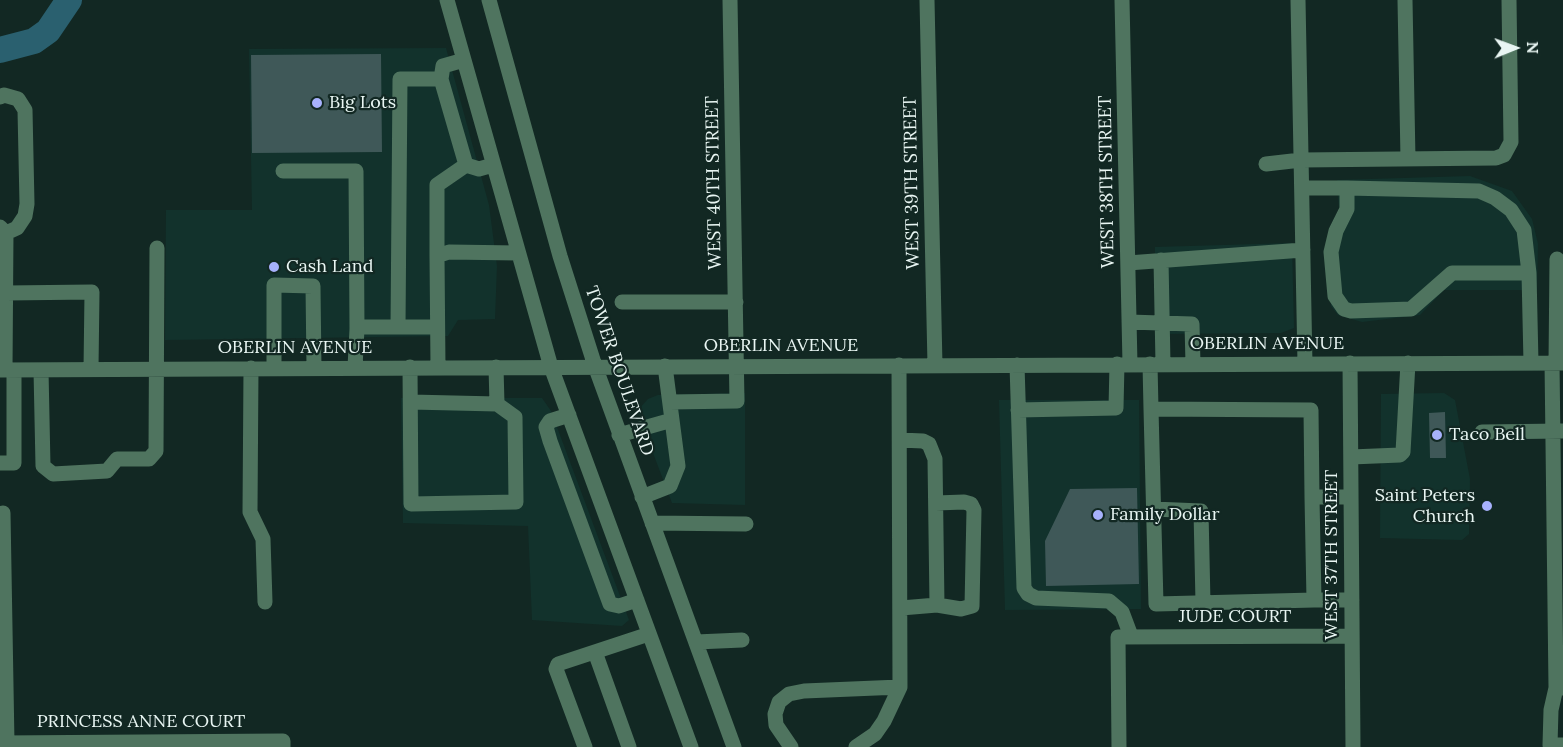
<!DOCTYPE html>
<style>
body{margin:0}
#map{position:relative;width:1563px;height:747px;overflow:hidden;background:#122823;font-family:Lora,serif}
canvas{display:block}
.north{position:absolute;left:1485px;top:18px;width:60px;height:60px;-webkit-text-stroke:4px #122823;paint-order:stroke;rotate:89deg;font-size:16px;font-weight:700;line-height:24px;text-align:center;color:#e9f6f3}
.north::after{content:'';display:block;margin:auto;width:21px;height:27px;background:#e9f6f3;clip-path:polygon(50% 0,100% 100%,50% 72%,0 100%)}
</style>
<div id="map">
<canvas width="1563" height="747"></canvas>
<div class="north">N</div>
</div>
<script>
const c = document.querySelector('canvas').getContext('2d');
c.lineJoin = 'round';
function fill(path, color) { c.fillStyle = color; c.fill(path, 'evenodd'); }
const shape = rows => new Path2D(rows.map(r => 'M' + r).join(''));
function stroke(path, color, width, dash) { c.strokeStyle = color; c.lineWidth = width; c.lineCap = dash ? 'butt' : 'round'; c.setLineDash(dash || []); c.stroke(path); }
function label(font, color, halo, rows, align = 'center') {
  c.font = font + ' Lora,serif'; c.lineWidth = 4.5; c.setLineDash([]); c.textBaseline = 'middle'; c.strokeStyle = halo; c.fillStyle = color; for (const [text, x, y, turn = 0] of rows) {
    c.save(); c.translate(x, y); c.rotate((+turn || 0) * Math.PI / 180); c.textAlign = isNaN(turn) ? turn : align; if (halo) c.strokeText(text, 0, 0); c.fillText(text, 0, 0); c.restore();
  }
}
const built = shape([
 [446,48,489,205,497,266,495,319,458,320,448,336,165,340,166,210,252,210,249,49],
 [1470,176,1512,191,1532,219,1538,244,1537,290,1444,290,1420,315,1362,322,1338,315,1331,306,1328,235,1339,209,1337,180],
 [1292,243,1294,328,1281,333,1155,334,1155,247],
 [745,393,745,505,672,503,637,411,648,399,658,395],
 [1444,393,1455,400,1470,479,1469,534,1462,540,1380,538,1381,394],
 [401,398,542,398,551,411,629,620,622,626,532,620,528,526,403,523],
 [999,400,1139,400,1141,609,1005,610]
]);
const river = shape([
 [0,50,34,41,48,31,69,0]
]);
const building = shape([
 [381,54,382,152,252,153,251,55],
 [1445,412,1446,458,1430,458,1429,413],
 [1137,488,1139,584,1046,586,1045,541,1070,489]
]);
const minor = shape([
 [447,0,551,367,691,747],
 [489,0,560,256,595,366,734,747],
 [927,0,935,365],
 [1122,0,1130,364],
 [1298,0,1305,364],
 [1405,0,1408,159],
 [464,60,443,66,441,79,466,165,479,169,493,165],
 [0,97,4,95,18,99,25,110,27,204,25,216,17,228,6,233],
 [1266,164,1301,160,1496,158,1504,155,1511,142,1509,0],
 [283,171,356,171,357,329],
 [1302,188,1347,188,1347,209,1336,231,1331,252,1335,296,1344,309,1351,311,1411,309,1452,273,1529,273,1531,363],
 [1347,188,1479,191,1495,198,1511,210,1524,230,1529,273],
 [0,227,6,233,5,370],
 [437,256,437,185,466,165],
 [1161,260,1163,364],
 [1128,263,1303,250],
 [6,293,92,292,91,369],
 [622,302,736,302],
 [1129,322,1192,324,1193,364],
 [398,327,400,79,441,79],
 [1552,362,1556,688,1563,688],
 [1350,363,1353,747],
 [1556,363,1557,259],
 [1150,364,1151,409,1311,410,1312,497,1351,497],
 [1017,365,1024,588,1028,594,1036,598,1109,601,1122,612,1131,636],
 [355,367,357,329,361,327,437,327],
 [410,367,411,504,516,502,515,417,497,404,411,402],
 [438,367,437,256,449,252,518,253],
 [496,367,497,404],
 [251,368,250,512,263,539,265,602],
 [274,368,274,285,313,286,314,368],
 [0,370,1563,363],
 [41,370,43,466,53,474,107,471,117,459,149,459,156,451,157,248],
 [670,402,737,401,730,0],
 [1151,409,1156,604,1314,600],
 [1018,410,1116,408,1117,364],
 [569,415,550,421,546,427,550,441,610,604,619,606,637,600],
 [1482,432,1563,431],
 [619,435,672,420],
 [900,440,923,441,929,444,935,459,937,605,901,608],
 [1351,457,1400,455,1403,452,1408,363],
 [0,463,14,463,14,370],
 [642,497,670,486,678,466,665,366],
 [1312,497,1314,600,1352,600],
 [936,503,964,502,971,504,974,510,972,606,961,609,937,605],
 [1153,509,1201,511,1203,603],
 [3,513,7,743],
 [652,523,746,524],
 [696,642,742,640],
 [595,652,629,747],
 [1556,688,1551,710,1550,745,1563,745],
 [0,743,283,741,283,747],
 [585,747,556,669,558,664,649,634],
 [791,747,776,725,775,714,779,702,789,694,804,691,900,687],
 [856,747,875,734,884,721,900,687,899,365],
 [1119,747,1118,637,1352,636]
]);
const markers = [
 [317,103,6,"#a7b1fc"],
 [274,267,6,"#a7b1fc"],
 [1437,435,6,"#a7b1fc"],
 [1487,506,6,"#a7b1fc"],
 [1098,515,6,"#a7b1fc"]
];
const poiNames = [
 ["Big Lots",329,103],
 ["Cash Land",286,267],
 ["Taco Bell",1449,435],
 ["Saint Peters",1475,496,"right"],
 ["Church",1475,517,"right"],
 ["Family Dollar",1110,515]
];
const streetNames = [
 ["WEST 38TH STREET",1107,182,-91],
 ["WEST 40TH STREET",714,183,-91],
 ["WEST 39TH STREET",912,183,-91],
 ["OBERLIN AVENUE",1267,344],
 ["OBERLIN AVENUE",781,346],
 ["OBERLIN AVENUE",295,348],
 ["TOWER BOULEVARD",619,371,71],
 ["WEST 37TH STREET",1332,555,-90],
 ["JUDE COURT",1235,617],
 ["PRINCESS ANNE COURT",141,722]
];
fill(built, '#12322c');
stroke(river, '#2a606f', 26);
fill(building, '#3f5858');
stroke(minor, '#4f745f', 15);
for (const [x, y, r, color] of markers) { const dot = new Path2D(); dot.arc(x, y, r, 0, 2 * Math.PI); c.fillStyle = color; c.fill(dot); stroke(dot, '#122823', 2); }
label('18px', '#e9f6f3', '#122823', poiNames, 'left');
label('18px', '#e9f6f3', '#122823', streetNames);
</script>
